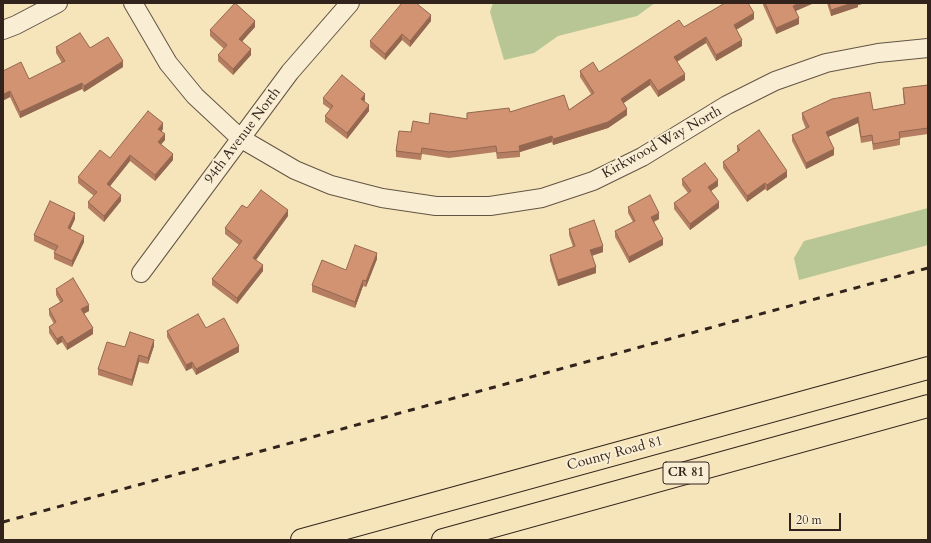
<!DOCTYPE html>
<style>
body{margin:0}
#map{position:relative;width:931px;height:543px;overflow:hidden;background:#f6e5bb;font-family:Cardo,serif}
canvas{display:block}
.frame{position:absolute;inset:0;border:4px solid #32241c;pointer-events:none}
.scale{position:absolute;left:789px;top:513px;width:52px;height:18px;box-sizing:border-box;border:2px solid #32241c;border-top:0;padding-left:5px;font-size:12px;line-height:14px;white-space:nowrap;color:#32241c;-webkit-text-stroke:3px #f9eed3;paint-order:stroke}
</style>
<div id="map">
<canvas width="931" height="543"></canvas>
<div class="frame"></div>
<div class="scale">20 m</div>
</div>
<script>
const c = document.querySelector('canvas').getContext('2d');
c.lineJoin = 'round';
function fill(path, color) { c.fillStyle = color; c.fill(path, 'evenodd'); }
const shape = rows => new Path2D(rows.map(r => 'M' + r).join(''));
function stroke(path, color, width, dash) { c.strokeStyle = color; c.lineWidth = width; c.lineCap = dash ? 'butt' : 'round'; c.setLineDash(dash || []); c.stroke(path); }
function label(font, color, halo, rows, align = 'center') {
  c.font = font + ' Cardo,serif'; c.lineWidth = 4; c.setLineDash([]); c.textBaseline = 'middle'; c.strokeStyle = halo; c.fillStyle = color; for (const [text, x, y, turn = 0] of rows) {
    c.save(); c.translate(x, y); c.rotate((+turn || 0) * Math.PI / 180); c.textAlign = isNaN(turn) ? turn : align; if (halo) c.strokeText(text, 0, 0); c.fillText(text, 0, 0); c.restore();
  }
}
const green = shape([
 [493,3,655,3,637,16,558,36,534,53,504,60,490,12],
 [928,208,928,245,799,280,794,258,804,241]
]);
const street = shape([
 [133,3,168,63,195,96,240,138,295,170,331,185,382,198,436,206,490,206,542,198,593,181,642,157,727,105,775,81,826,63,878,53,928,48],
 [3,30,16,25,58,3],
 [141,273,290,72,350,3]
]);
const highway = shape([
 [302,540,928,368],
 [443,540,928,406]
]);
const rail = shape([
 [3,522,928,268]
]);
const wall = shape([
 [763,3,814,3,796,11,799,24,776,34,763,5],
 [827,3,866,3,858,5,858,7,831,16],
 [754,19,736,30,742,46,716,61,706,43,677,62,685,80,658,97,650,85,623,103,627,115,608,128,553,145,552,142,520,152,520,157,497,159,496,152,449,158,422,154,421,160,396,157,396,151,411,132,429,124,467,119,467,113,569,110,591,94,580,77,580,71,599,72,684,27],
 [431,21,410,47,402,40,385,60,370,47,370,41],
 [255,27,242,41,251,55,233,75,218,61,218,55,224,49,210,36,210,30],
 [56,47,90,48,123,67,84,92,82,89,20,118,10,97,4,100,3,99,3,71,29,79,62,63,56,53],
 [928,85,928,134,900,138,900,145,873,150,872,141,861,143,858,123,828,137,834,155,806,169,792,141,792,135,806,129,802,119,802,113,873,110,904,104,903,94,903,88],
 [323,98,365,100,364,101,369,111,347,139,325,122,325,116,330,109,323,104],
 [163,129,162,131,165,140,161,144,173,160,155,181,130,161,110,186,121,201,104,222,88,208,88,202,94,196,78,183,78,177,110,158],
 [737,146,787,177,767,191,765,189,747,202,723,168,723,162,737,152],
 [682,179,718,186,711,191,719,208,690,230,674,209,674,203,688,193,682,185],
 [628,207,659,219,654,222,663,245,629,263,615,237,615,231,633,222,628,213],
 [247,208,288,216,256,260,263,271,237,304,212,285,212,279,239,245,225,234,225,228],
 [75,219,70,230,84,242,72,267,54,259,54,253,55,251,34,241,34,235],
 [569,229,603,252,592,256,596,273,558,286,550,261,550,255,573,247,569,235],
 [377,259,366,287,363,286,355,308,312,292,312,285,346,270],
 [56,289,89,311,84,314,93,334,67,350,62,342,57,345,49,333,49,327,54,324,49,315,49,309,60,302,56,295],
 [206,328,239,352,196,375,192,368,186,371,167,337,167,331],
 [154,346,148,364,139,362,132,386,98,375,98,369,125,347]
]);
const shadedWall = shape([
 [800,3,814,3,793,12,793,6],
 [852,3,866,3,858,5,858,7,831,16,831,10],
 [754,13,754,19,734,31,734,25],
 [431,15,431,21,410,47,410,41],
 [799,18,799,24,776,34,776,28],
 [255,21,255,27,239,45,239,39],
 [402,34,402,40,385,60,385,54],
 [706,37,706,43,674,63,674,57],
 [742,40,742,46,716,61,716,55],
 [251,49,251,55,233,75,233,69],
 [123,61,123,67,84,92,84,86],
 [685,74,685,80,658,97,658,91],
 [650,79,650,85,621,105,621,99],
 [82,83,82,89,20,118,20,112],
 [10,91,10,97,4,100,4,94],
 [365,94,365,100,361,105,361,99],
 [369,105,369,111,347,139,347,133],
 [627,109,627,115,608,128,553,145,553,139],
 [858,117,858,123,826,138,826,132],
 [163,123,163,129,158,135,158,129],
 [165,134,165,140,158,148,158,142],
 [552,136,552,142,520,152,519,146],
 [834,149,834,155,806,169,806,163],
 [173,154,173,160,155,181,155,175],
 [130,155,130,161,107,190,107,184],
 [787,171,787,177,767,191,767,185],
 [718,180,718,186,708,193,708,187],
 [765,183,765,189,747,202,747,196],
 [121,195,121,201,104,222,104,216],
 [719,202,719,208,690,230,690,224],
 [288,210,288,216,253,264,253,258],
 [75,213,75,219,68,234,68,228],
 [659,213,659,219,651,223,651,217],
 [84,236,84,242,72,267,72,261],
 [663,239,663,245,629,263,629,257],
 [603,246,603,252,590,256,590,250],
 [377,253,377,259,366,287,366,281],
 [263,265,263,271,237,304,237,298],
 [596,267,596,273,558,286,558,280],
 [363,280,363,286,355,308,355,302],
 [89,305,89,311,81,315,81,309],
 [93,328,93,334,67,350,67,344],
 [62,336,62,342,57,345,57,339],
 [154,340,154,346,148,364,148,358],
 [239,346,239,352,196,375,196,369],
 [139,355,139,362,132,386,132,380],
 [192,362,192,368,186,371,186,365]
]);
const building = shape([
 [235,3,255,21,239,39,251,49,233,69,218,55,227,45,210,30,235,3],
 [402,3,416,3,431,15,410,41,402,34,385,54,370,41,402,3],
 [725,3,748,3,754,13,734,25,742,40,716,55,706,37,674,57,685,74,658,91,650,79,621,99,627,109,608,122,553,139,552,136,519,146,520,151,497,153,496,146,449,152,422,148,421,154,396,151,399,131,411,132,413,121,429,124,430,113,467,119,467,113,509,108,510,112,564,95,569,110,594,93,580,71,593,62,599,72,679,20,684,27,725,3],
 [765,3,800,3,793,6,799,18,776,28,765,3],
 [829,3,852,3,831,10,829,3],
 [80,33,90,48,108,37,123,61,84,86,82,83,20,112,10,91,4,94,3,93,3,71,21,62,29,79,65,61,56,47,80,33],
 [342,75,365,94,361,99,369,105,347,133,325,116,333,106,323,98,342,75],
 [928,85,928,128,899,132,900,139,873,144,872,135,861,137,858,117,826,132,834,149,806,163,792,135,809,127,802,113,832,99,870,92,873,110,905,104,903,88,928,85],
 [148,111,163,123,158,129,165,134,158,142,173,154,155,175,130,155,107,184,121,195,104,216,88,202,97,192,78,177,100,150,110,158,148,111],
 [759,130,787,171,767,185,765,183,747,196,723,162,740,150,737,146,759,130],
 [705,163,718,180,708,187,719,202,690,224,674,203,691,191,682,179,705,163],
 [261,190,288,210,253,258,263,265,237,298,212,279,242,241,225,228,242,205,247,208,261,190],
 [650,195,659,213,651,217,663,239,629,257,615,231,635,221,628,207,650,195],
 [50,201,75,213,68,228,84,236,72,261,54,253,58,246,34,235,50,201],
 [594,220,603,246,590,250,596,267,558,280,550,255,575,246,569,229,594,220],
 [355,245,377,253,366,281,363,280,355,302,312,285,322,260,346,270,355,245],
 [73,278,89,305,81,309,93,328,67,344,62,336,57,339,49,327,56,322,49,309,63,301,56,289,73,278],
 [198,314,206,328,224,318,239,346,196,369,192,362,186,365,167,331,198,314],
 [130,332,154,340,148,358,139,355,132,380,98,369,107,342,125,347,130,332]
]);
const shields = [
 [686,473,46]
];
const shieldNames = [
 ["CR 81",686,473]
];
const streetNames = [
 ["94th Avenue North",243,136,-53],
 ["Kirkwood Way North",662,143,-29],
 ["County Road 81",615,454,-15]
];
fill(green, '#b7c694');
stroke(street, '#635444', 20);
stroke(highway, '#32241c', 24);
stroke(street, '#f9eed3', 18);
stroke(highway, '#f6e5bb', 22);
stroke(rail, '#32241c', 3, [7, 7]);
fill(wall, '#b57e62');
fill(shadedWall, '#936750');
fill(building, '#d29372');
stroke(building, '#936750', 1);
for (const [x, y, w] of shields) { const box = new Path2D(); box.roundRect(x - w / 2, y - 11, w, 22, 3); c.fillStyle = '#f9eed3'; c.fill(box); stroke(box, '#32241c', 1); }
label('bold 13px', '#32241c', null, shieldNames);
label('14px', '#32241c', '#f9eed3', streetNames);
</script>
